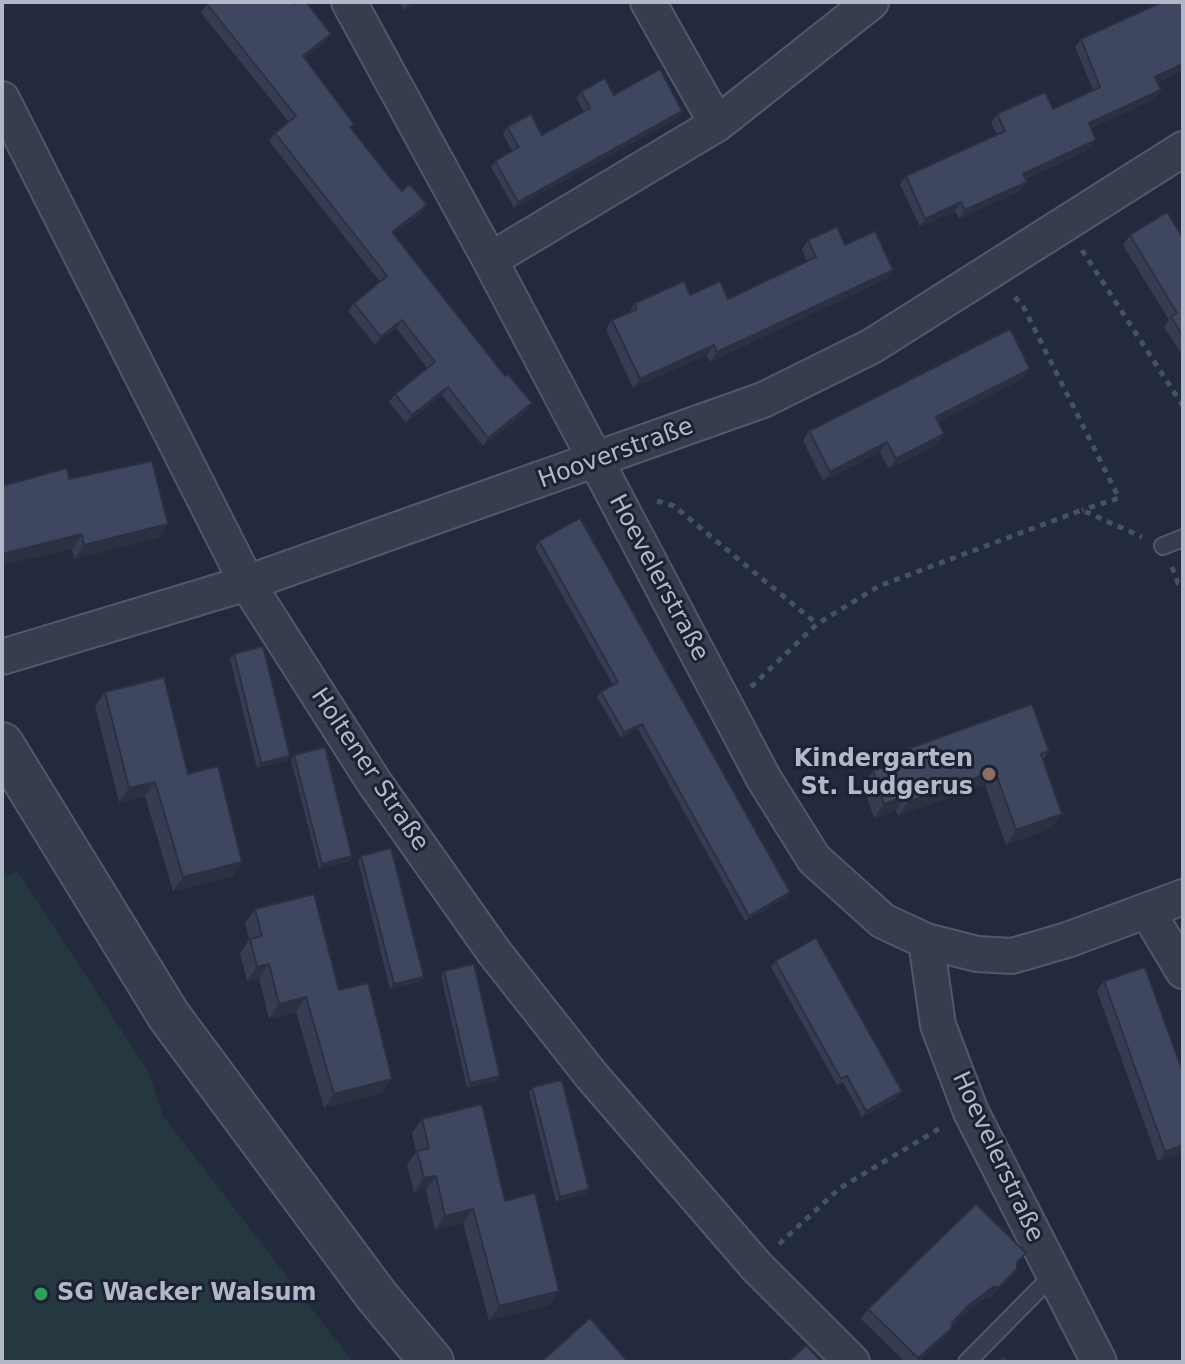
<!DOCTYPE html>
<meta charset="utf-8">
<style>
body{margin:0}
#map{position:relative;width:1185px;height:1364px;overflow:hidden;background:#232a3e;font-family:"DejaVu Sans",sans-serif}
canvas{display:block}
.frame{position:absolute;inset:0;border:4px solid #b3b8c9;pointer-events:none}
</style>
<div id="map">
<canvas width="1185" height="1364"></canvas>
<div class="frame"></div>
</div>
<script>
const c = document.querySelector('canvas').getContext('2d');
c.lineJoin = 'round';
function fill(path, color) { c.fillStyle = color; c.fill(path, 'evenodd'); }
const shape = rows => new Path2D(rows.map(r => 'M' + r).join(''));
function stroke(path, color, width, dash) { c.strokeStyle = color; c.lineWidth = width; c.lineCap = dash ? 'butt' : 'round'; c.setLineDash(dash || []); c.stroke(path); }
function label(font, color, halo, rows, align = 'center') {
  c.font = font + ' "DejaVu Sans",sans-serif'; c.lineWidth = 6; c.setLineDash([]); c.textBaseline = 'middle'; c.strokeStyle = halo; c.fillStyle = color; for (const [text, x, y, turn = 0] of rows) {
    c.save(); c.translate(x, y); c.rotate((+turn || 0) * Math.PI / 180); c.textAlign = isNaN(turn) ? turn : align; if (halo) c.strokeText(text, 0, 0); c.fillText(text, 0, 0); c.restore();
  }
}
const green = shape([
 [18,872,148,1071,163,1116,353,1362,2,1362,2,877]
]);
const path = shape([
 [1082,250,1183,406],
 [1015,297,1024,308,1119,498,1082,510],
 [657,501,674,506,817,624],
 [1172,567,1178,583,1183,585],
 [751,687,817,624,879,586,1082,510,1142,537],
 [779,1244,840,1188,942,1127]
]);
const service = shape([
 [1163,546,1183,538],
 [967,1362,1053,1275]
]);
const minor = shape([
 [349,2,490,260,764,779,814,859,883,921,926,941,977,954,1012,956,1067,940,1183,897],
 [648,2,717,124],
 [2,99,247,583,374,782,494,952,591,1075,757,1267,852,1362],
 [490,260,717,124,871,2],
 [2,657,247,583,763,400,872,346,1183,149],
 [1148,912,1183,971],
 [926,941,938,1025,971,1112,1099,1362]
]);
const tertiary = shape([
 [2,744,169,1016,376,1295,432,1362]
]);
const wall = shape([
 [399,2,418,2,404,10],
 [1183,2,1183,70,1157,82,1155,99,1091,128,1090,149,1025,179,1021,190,959,219,955,211,920,227,900,184,906,176,997,135,991,122,997,114,1053,109,1093,90,1075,47,1081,39],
 [207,4,331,34,325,42,305,58,354,124,351,128,391,179,421,213,394,234,526,412,483,446,442,395,406,423,389,402,395,394,427,368,396,328,375,345,348,311,354,303,380,282,269,141,275,133,289,122,201,13],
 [581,92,614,95,682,111,678,118,514,208,491,167,495,161,512,151,503,134,507,127,542,135,584,112,576,98],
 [1130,235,1183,238,1183,356,1164,327,1169,320,1123,245],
 [808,240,845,245,886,279,710,362,707,355,633,388,606,329,612,320,628,313,635,303,690,295,728,299,807,262,802,249],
 [1023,379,938,422,944,434,937,444,889,469,880,452,823,481,803,441,809,431],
 [69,479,168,524,158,538,74,559,72,549],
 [539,541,790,892,786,898,745,921,638,729,621,738,597,697,601,692,613,685,535,547],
 [234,654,290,756,287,761,257,768,230,659],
 [105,692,188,774,242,862,232,876,173,891,145,796,119,802,95,706],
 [1049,751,1043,760,1052,828,1006,845,985,785,898,816,896,810,874,818,863,785,873,771,883,767,891,755],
 [294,755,352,856,349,861,319,869,291,760],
 [361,856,424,977,420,982,390,989,358,861],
 [255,909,339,990,392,1079,382,1093,324,1108,296,1012,269,1019,259,978,247,981,240,953,249,940,245,923],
 [775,961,898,1097,862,1117,843,1082,837,1085,771,967],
 [444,971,497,1081,467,1088,441,976],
 [1104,981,1183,1073,1183,1153,1158,1161,1097,991],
 [532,1087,586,1194,556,1202,529,1092],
 [422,1119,505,1201,559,1291,549,1305,489,1320,463,1223,435,1230,426,1190,414,1192,407,1165,416,1152,412,1133],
 [1019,1262,1010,1278,992,1296,986,1297,962,1316,952,1326,951,1329,944,1339,918,1362,905,1362,861,1319,868,1309]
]);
const shadedWall = shape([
 [418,2,404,10,409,3],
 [331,34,325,42,297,64,303,56],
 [1183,64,1183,70,1149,85,1155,77],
 [1161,90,1155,99,1083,132,1089,123],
 [682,111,678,118,514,208,518,202],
 [1096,140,1090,149,1017,182,1023,174],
 [1027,182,1021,190,959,219,965,210],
 [961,202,955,211,920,227,925,219],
 [427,205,421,213,387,240,392,232],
 [893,270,886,279,710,362,717,352],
 [402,320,396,328,375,345,381,337],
 [714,345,707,355,633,388,640,379],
 [1030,369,1023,379,929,427,936,417],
 [448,387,442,395,406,423,412,415],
 [532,403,526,412,483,446,488,438],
 [944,434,937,444,889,469,896,459],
 [887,442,880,452,823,481,830,472],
 [168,524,158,538,74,559,84,545],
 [82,534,72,549,2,565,2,554],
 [642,724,638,729,621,738,624,732],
 [290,756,287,761,257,768,261,763],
 [995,771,985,785,898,816,908,802],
 [155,782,145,796,119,802,129,788],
 [906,796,896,810,874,818,884,804],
 [1062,814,1052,828,1006,845,1016,830],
 [352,856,349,861,319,869,322,864],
 [242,862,232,876,173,891,183,877],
 [790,892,786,898,745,921,749,916],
 [269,964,259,978,247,981,257,967],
 [424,977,420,982,390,989,394,984],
 [306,997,296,1012,269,1019,279,1004],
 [500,1076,497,1081,467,1088,470,1083],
 [392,1079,382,1093,324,1108,334,1094],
 [902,1091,898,1097,862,1117,866,1111],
 [1183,1145,1183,1153,1158,1161,1165,1152],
 [436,1176,426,1190,414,1192,424,1178],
 [589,1189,586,1194,556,1202,560,1197],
 [473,1209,463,1223,435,1230,445,1216],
 [1017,1269,1010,1278,992,1296,986,1297,962,1316,945,1333,952,1323,968,1306],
 [559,1291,549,1305,489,1320,499,1306],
 [951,1329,944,1339,918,1362,915,1362,918,1358]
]);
const building = shape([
 [210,2,293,2,295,4,298,2,306,2,331,34,303,56,354,124,350,127,391,179,402,191,410,184,427,205,392,232,505,376,508,374,532,403,488,438,448,387,412,415,395,394,435,362,402,320,381,337,354,303,387,276,275,133,296,116,207,4,210,2],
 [1162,2,1183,2,1183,64,1155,77,1161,90,1089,123,1096,140,1023,174,1027,182,965,210,961,202,925,219,906,176,1005,131,997,114,1045,92,1053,109,1100,87,1081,39,1162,2],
 [660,69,682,111,518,202,495,161,519,147,507,127,531,114,542,135,590,108,581,92,605,78,614,95,660,69],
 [1167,212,1183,238,1183,336,1171,317,1177,313,1130,235,1167,212],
 [837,227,845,245,875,231,893,270,717,352,714,345,640,379,612,320,637,309,635,303,684,281,690,295,720,281,728,299,816,257,808,240,837,227],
 [1010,329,1030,369,936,417,944,434,896,459,887,442,830,472,809,431,1010,329],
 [152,461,168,524,84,545,82,534,2,554,2,486,67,468,69,479,152,461],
 [580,518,790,892,749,916,642,724,624,732,601,692,618,682,539,541,580,518],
 [263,646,290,756,261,763,234,654,263,646],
 [164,677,188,774,218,766,242,862,183,877,155,782,129,788,105,692,164,677],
 [1032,704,1049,751,1041,754,1062,814,1016,830,995,771,908,802,906,796,884,804,873,771,894,763,891,755,1032,704],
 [325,747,352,856,322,864,294,755,325,747],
 [391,848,424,977,394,984,361,856,391,848],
 [314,894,339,990,368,983,392,1079,334,1094,306,997,279,1004,269,964,257,967,250,939,262,936,255,909,314,894],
 [816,938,902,1091,866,1111,847,1076,841,1079,775,961,816,938],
 [474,964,500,1076,470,1083,444,971,474,964],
 [1145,967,1183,1073,1183,1145,1165,1152,1104,981,1145,967],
 [562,1080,589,1189,560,1197,532,1087,562,1080],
 [482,1104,505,1201,535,1193,559,1291,499,1306,473,1209,445,1216,436,1176,424,1178,417,1151,429,1148,422,1119,482,1104],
 [976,1204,1026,1253,1017,1262,1017,1269,999,1287,993,1287,968,1306,952,1323,951,1329,918,1358,868,1309,976,1204],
 [590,1318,628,1362,541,1362,590,1318],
 [806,1345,822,1362,788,1362,806,1345],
 [1003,1357,1008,1362,998,1362,1003,1357]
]);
const markers = [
 [989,774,8,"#8d6e63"],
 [41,1294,8,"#2e9e5b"]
];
const streetNames = [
 ["Hooverstraße",616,454,-20],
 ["Hoevelerstraße",658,578,62],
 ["Holtener Straße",369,770,56],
 ["Hoevelerstraße",997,1157,65]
];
const poiNames = [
 ["Kindergarten",973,760],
 ["St. Ludgerus",973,788],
 ["SG Wacker Walsum",57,1294,"left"]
];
fill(green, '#25383f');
stroke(service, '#525869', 20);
stroke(minor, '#525869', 38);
stroke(tertiary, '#525869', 46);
stroke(path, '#43555c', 5, [6, 6]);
stroke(service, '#373d4e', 16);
stroke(minor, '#373d4e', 34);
stroke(tertiary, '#373d4e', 42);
fill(wall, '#363c52');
fill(shadedWall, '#2c3142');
fill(building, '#3f465f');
stroke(building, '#2c3142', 2);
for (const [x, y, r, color] of markers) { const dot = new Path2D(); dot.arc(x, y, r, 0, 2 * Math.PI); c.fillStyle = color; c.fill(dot); stroke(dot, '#1c2233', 3); }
label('24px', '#b3b8c9', '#1c2233', streetNames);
label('bold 24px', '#b3b8c9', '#1c2233', poiNames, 'right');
</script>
